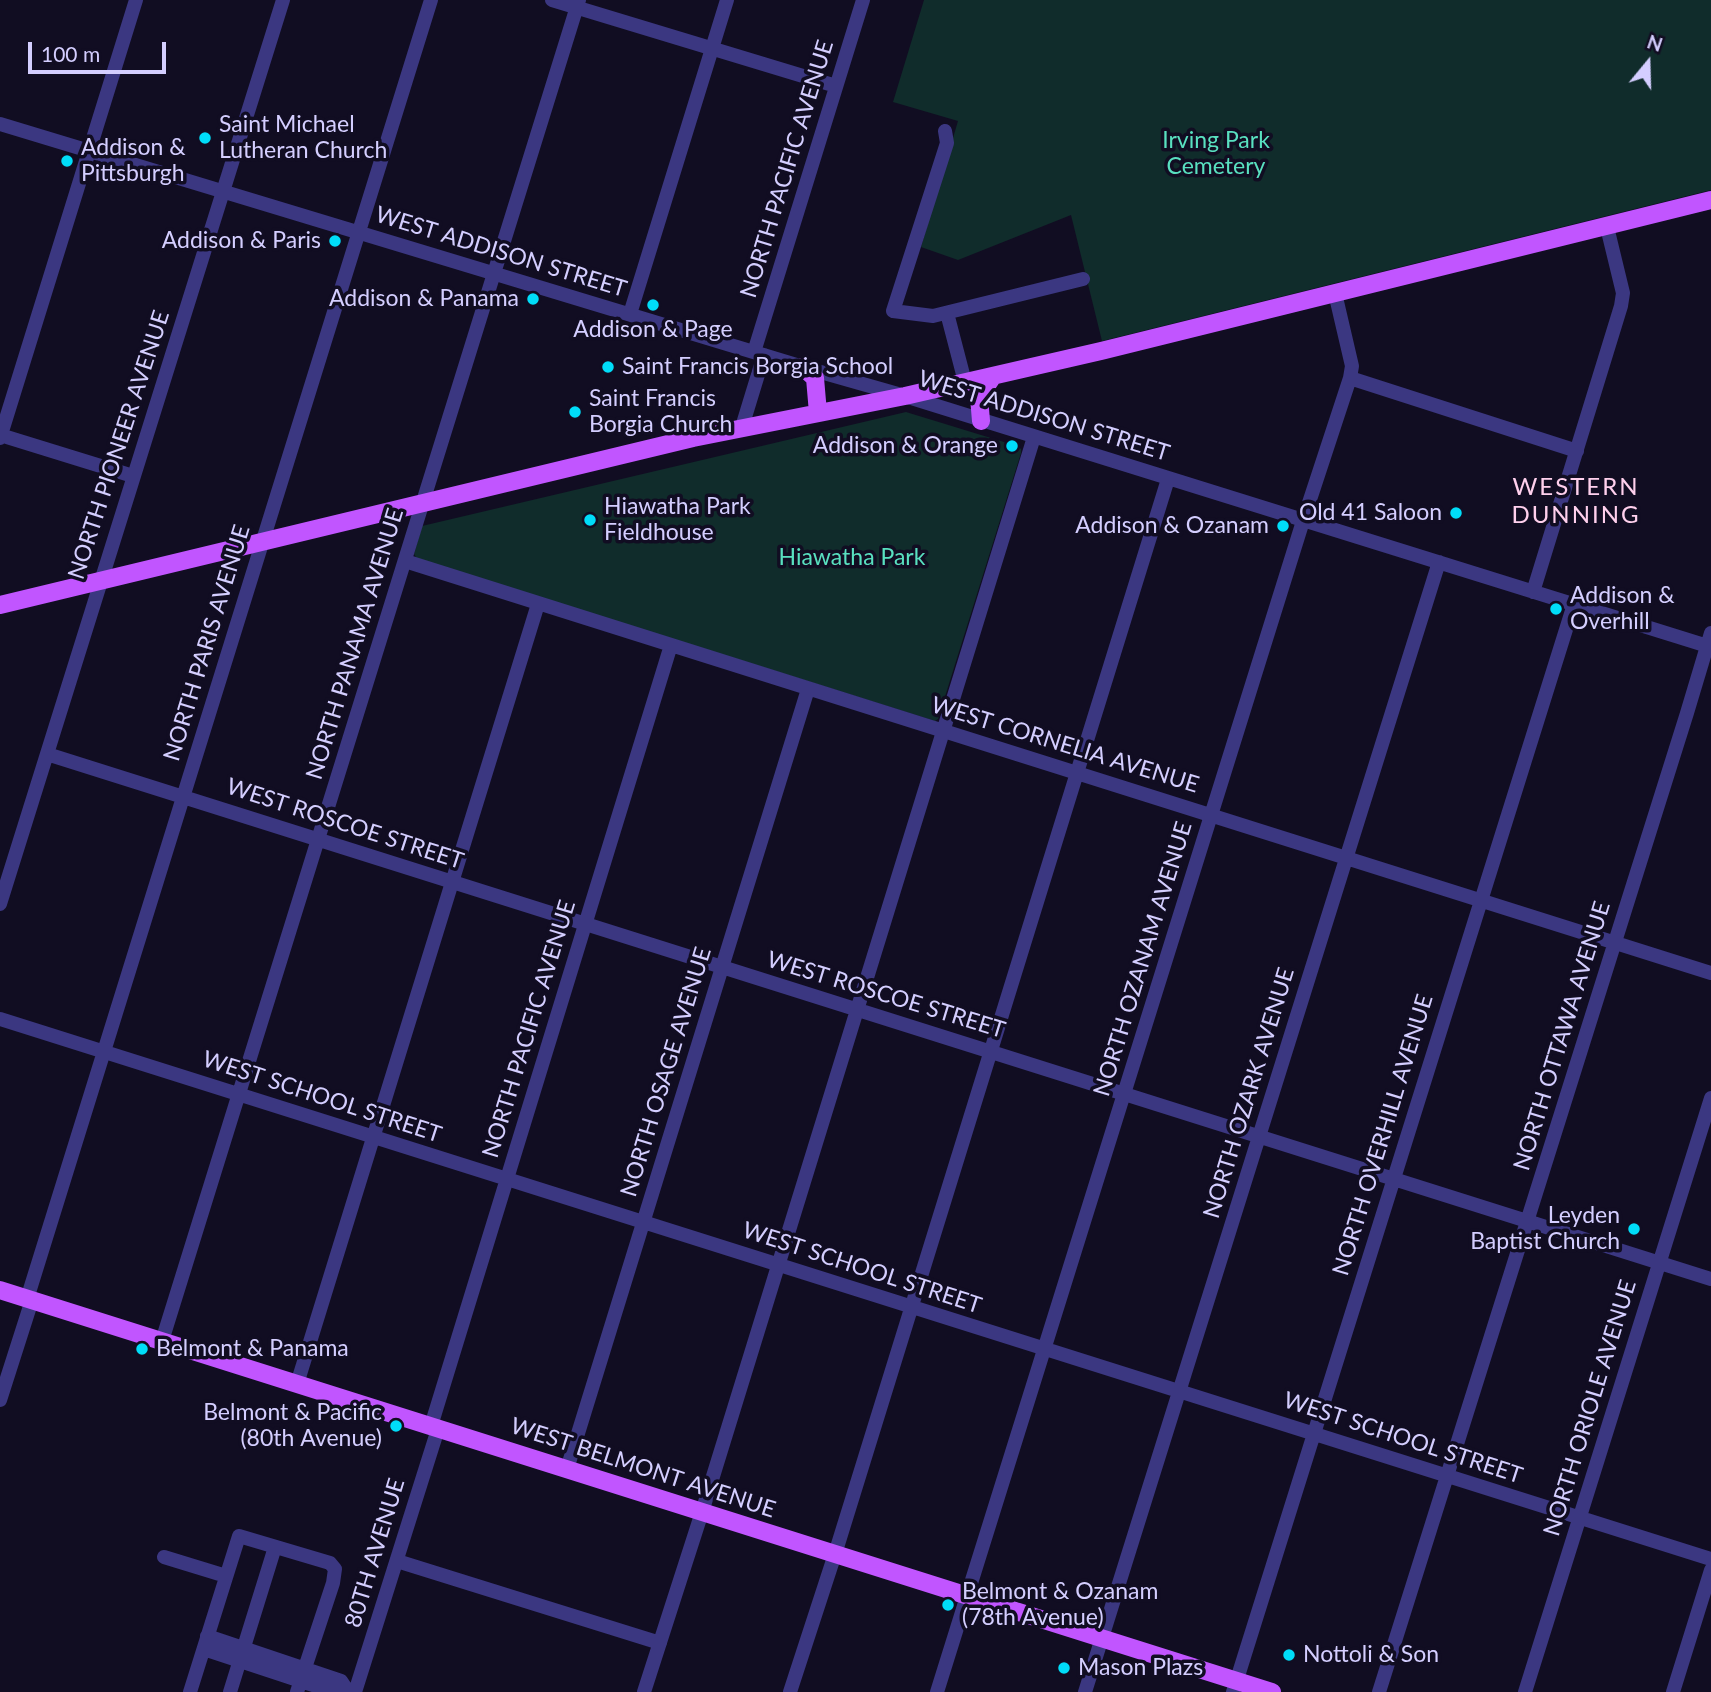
<!DOCTYPE html>
<style>
body{margin:0}
#map{position:relative;width:1711px;height:1692px;overflow:hidden;background:#110d22;font-family:Lato,sans-serif}
canvas{display:block}
.north{position:absolute;left:1613px;top:28px;width:70px;height:70px;-webkit-text-stroke:5px #110d22;paint-order:stroke;rotate:19deg;font-size:19px;font-weight:700;line-height:28px;text-align:center;color:#d4ceff}
.north::after{content:'';display:block;margin:auto;width:24px;height:32px;background:#d4ceff;clip-path:polygon(50% 0,100% 100%,50% 72%,0 100%)}
.scale{position:absolute;left:28px;top:42px;width:138px;height:32px;box-sizing:border-box;border:4px solid #d4ceff;border-top:0;padding-left:9px;font-size:21px;line-height:24px;white-space:nowrap;color:#d4ceff;-webkit-text-stroke:5px #110d22;paint-order:stroke}
</style>
<div id="map">
<canvas width="1711" height="1692"></canvas>
<div class="north">N</div>
<div class="scale">100 m</div>
</div>
<script>
const c = document.querySelector('canvas').getContext('2d');
c.lineJoin = 'round';
function fill(path, color) { c.fillStyle = color; c.fill(path, 'evenodd'); }
const shape = rows => new Path2D(rows.map(r => 'M' + r).join(''));
function stroke(path, color, width, dash) { c.strokeStyle = color; c.lineWidth = width; c.lineCap = dash ? 'butt' : 'round'; c.setLineDash(dash || []); c.stroke(path); }
function label(font, color, halo, rows, align = 'center') {
  c.font = font + ' Lato,sans-serif'; c.lineWidth = 7; c.setLineDash([]); c.textBaseline = 'middle'; c.strokeStyle = halo; c.fillStyle = color; for (const [text, x, y, turn = 0] of rows) {
    c.save(); c.translate(x, y); c.rotate((+turn || 0) * Math.PI / 180); c.textAlign = isNaN(turn) ? turn : align; if (halo) c.strokeText(text, 0, 0); c.fillText(text, 0, 0); c.restore();
  }
}
const green = shape([
 [924,0,1711,0,1711,190,1102,341,1071,215,958,260,921,247,958,121,893,102],
 [906,412,1017,446,1021,449,1021,453,938,719,935,721,417,559,414,554,422,526]
]);
const minor = shape([
 [552,0,836,86],
 [0,124,803,367,905,396,1711,647],
 [945,131,947,143,893,311,933,316,1083,279],
 [947,313,965,382],
 [630,314,727,0],
 [754,352,863,0],
 [1350,378,1577,451],
 [742,427,764,355],
 [0,435,133,476],
 [0,438,136,0],
 [405,561,1711,973],
 [1533,592,1621,306,1623,293,1607,227],
 [47,754,1711,1279],
 [0,904,283,0],
 [0,1019,1711,1559],
 [27,1299,431,0],
 [162,1341,579,0],
 [297,1384,538,604],
 [0,1400,32,1300],
 [431,1426,671,645],
 [567,1469,808,689],
 [164,1557,226,1576],
 [397,1561,660,1643],
 [207,1636,341,1681,347,1690,351,1692],
 [204,1649,334,1692],
 [190,1692,239,1536,330,1563,335,1569,333,1583,297,1692],
 [230,1692,275,1547],
 [355,1692,438,1429],
 [644,1692,702,1512,1034,437],
 [790,1692,835,1554,1168,479],
 [937,1692,1303,521,1350,378,1352,366,1335,293],
 [1085,1692,1439,562],
 [1233,1692,1574,604],
 [1379,1692,1687,713,1711,633],
 [1525,1692,1711,1098],
 [1673,1692,1711,1570]
]);
const major = shape([
 [803,367,815,378,818,413],
 [981,421,979,397,993,376],
 [0,605,693,438,905,396,1101,351,1711,200],
 [0,1290,1272,1692]
]);
const markers = [
 [205,138,7,"#00ddf9"],
 [67,161,7,"#00ddf9"],
 [335,241,7,"#00ddf9"],
 [533,299,7,"#00ddf9"],
 [653,305,7,"#00ddf9"],
 [608,367,7,"#00ddf9"],
 [575,412,7,"#00ddf9"],
 [1012,446,7,"#00ddf9"],
 [1456,513,7,"#00ddf9"],
 [590,520,7,"#00ddf9"],
 [1283,526,7,"#00ddf9"],
 [1556,609,7,"#00ddf9"],
 [1634,1229,7,"#00ddf9"],
 [142,1349,7,"#00ddf9"],
 [396,1426,7,"#00ddf9"],
 [948,1605,7,"#00ddf9"],
 [1289,1655,7,"#00ddf9"],
 [1064,1668,7,"#00ddf9"]
];
const poiNames = [
 ["Saint Michael",219,125],
 ["Lutheran Church",219,151],
 ["Addison &",81,148],
 ["Pittsburgh",81,174],
 ["Addison & Paris",321,241,"right"],
 ["Addison & Panama",519,299,"right"],
 ["Addison & Page",653,330,"center"],
 ["Saint Francis Borgia School",622,367],
 ["Saint Francis",589,399],
 ["Borgia Church",589,425],
 ["Addison & Orange",998,446,"right"],
 ["Hiawatha Park",604,507],
 ["Fieldhouse",604,533],
 ["Old 41 Saloon",1442,513,"right"],
 ["Addison & Ozanam",1269,526,"right"],
 ["Addison &",1570,596],
 ["Overhill",1570,622],
 ["Leyden",1620,1216,"right"],
 ["Baptist Church",1620,1242,"right"],
 ["Belmont & Panama",156,1349],
 ["Belmont & Pacific",382,1413,"right"],
 ["(80th Avenue)",382,1439,"right"],
 ["Belmont & Ozanam",962,1592],
 ["(78th Avenue)",962,1618],
 ["Nottoli & Son",1303,1655],
 ["Mason Plazs",1078,1668]
];
const parkNames = [
 ["Irving Park",1216,141],
 ["Cemetery",1216,167],
 ["Hiawatha Park",852,558]
];
const streetNames = [
 ["NORTH PACIFIC AVENUE",787,169,-73],
 ["WEST ADDISON STREET",501,252,17],
 ["WEST ADDISON STREET",1044,416,17],
 ["NORTH PIONEER AVENUE",119,445,-72],
 ["NORTH PARIS AVENUE",207,643,-73],
 ["NORTH PANAMA AVENUE",355,644,-73],
 ["WEST CORNELIA AVENUE",1065,745,17],
 ["WEST ROSCOE STREET",345,824,18],
 ["NORTH OZANAM AVENUE",1143,959,-73],
 ["WEST ROSCOE STREET",886,995,17],
 ["NORTH PACIFIC AVENUE",529,1029,-73],
 ["NORTH OTTAWA AVENUE",1562,1036,-73],
 ["NORTH OSAGE AVENUE",666,1072,-73],
 ["NORTH OZARK AVENUE",1249,1093,-73],
 ["WEST SCHOOL STREET",322,1097,18],
 ["NORTH OVERHILL AVENUE",1383,1135,-73],
 ["WEST SCHOOL STREET",862,1268,18],
 ["NORTH ORIOLE AVENUE",1590,1408,-73],
 ["WEST SCHOOL STREET",1403,1438,18],
 ["WEST BELMONT AVENUE",643,1468,18],
 ["80TH AVENUE",375,1553,-73]
];
const neighbourhoodNames = [
 ["WESTERN",1576,487],
 ["DUNNING",1576,515]
];
fill(green, '#102c2b');
stroke(minor, '#3b3781', 14);
stroke(major, '#c155ff', 18);
for (const [x, y, r, color] of markers) { const dot = new Path2D(); dot.arc(x, y, r, 0, 2 * Math.PI); c.fillStyle = color; c.fill(dot); stroke(dot, '#110d22', 2.5); }
label('23px', '#d4ceff', '#110d22', poiNames, 'left');
label('23px', '#59e0c0', '#110d22', parkNames);
label('23px', '#d4ceff', '#110d22', streetNames);
c.letterSpacing = '2px';
label('24px', '#ffd0ed', '#110d22', neighbourhoodNames);
c.letterSpacing = '0px';
</script>
